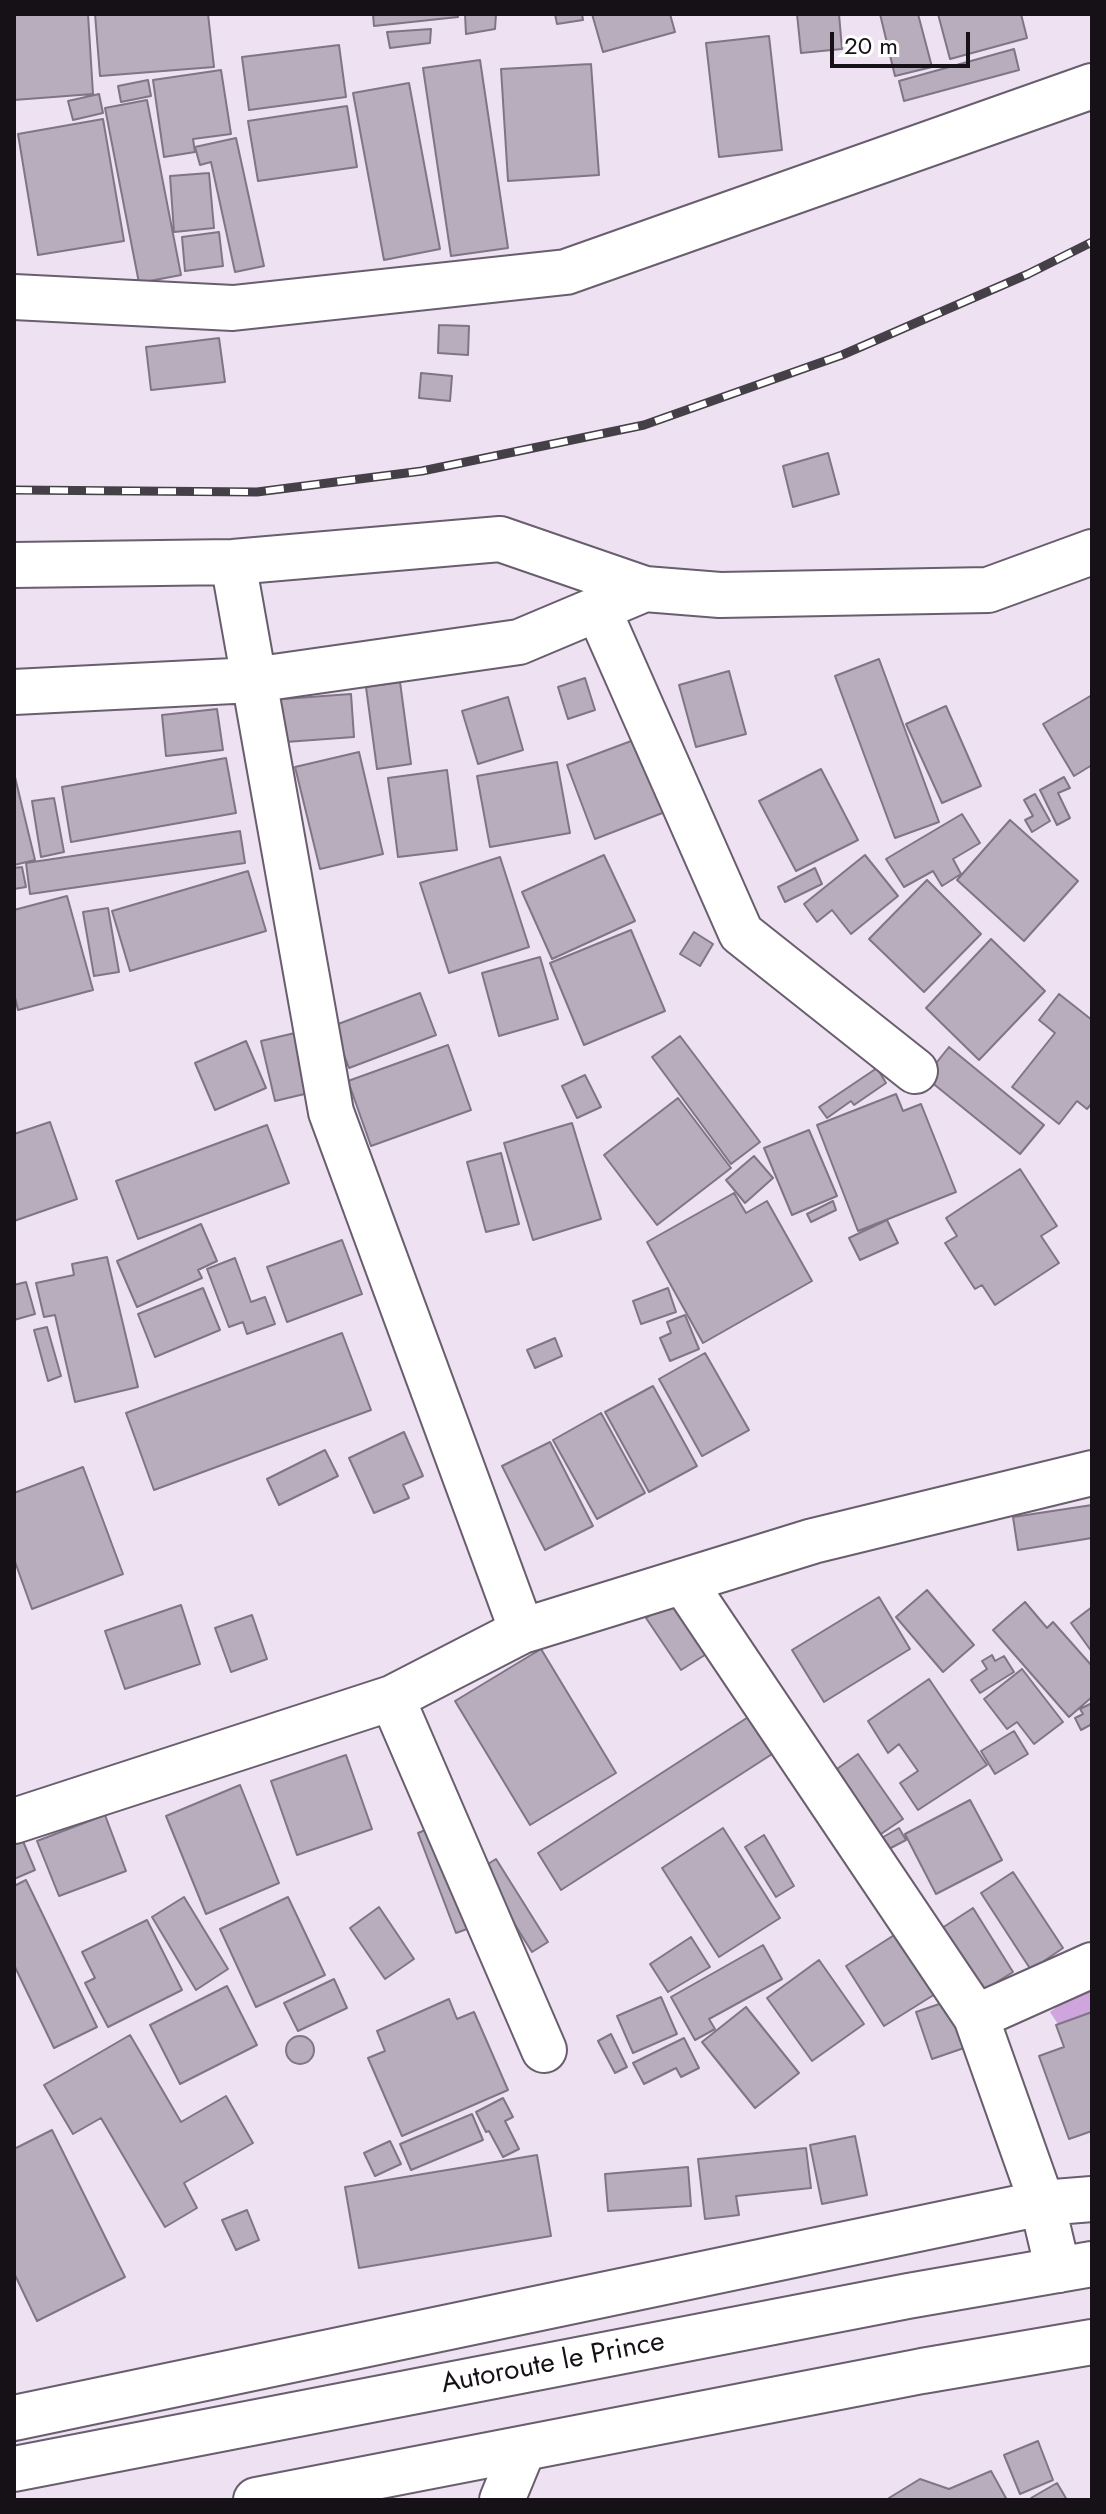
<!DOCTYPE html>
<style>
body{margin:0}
#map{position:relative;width:1106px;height:2514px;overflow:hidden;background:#ede1f2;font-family:Jost,sans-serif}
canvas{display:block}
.frame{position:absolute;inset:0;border:16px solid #161117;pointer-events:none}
.scale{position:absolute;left:830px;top:32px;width:140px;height:36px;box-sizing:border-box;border:4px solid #161117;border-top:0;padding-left:10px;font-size:24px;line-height:28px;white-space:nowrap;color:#161117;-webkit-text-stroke:6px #fff;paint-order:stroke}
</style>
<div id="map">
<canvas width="1106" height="2514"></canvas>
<div class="frame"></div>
<div class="scale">20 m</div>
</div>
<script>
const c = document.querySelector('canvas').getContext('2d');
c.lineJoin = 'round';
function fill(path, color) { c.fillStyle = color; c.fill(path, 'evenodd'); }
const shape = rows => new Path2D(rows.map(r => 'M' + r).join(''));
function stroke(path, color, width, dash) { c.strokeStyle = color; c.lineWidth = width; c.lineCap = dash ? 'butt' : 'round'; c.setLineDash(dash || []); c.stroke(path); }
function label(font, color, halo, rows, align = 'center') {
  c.font = font + ' Jost,sans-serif'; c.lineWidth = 6; c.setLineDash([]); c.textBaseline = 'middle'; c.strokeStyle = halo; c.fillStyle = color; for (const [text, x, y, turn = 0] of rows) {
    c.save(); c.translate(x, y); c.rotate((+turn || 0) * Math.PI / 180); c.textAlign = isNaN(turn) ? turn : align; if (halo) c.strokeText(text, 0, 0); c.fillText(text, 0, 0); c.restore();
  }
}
const forest = shape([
 [1092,1980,1092,2075,1050,2012]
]);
const building = shape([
 [14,14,88,14,93,94,14,100,14,14],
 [95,14,208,14,214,67,100,76,95,14],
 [373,14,457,14,458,17,374,26,373,14],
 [465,14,496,14,495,29,466,34,465,14],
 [555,14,582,14,583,20,557,24,555,14],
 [592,14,670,14,675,32,603,52,592,14],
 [797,14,839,14,842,49,801,53,797,14],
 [880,14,918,14,932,67,895,76,880,14],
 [938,14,1021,14,1027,38,950,59,938,14],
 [431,29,430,43,390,48,387,32,431,29],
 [769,36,782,150,719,157,706,43,769,36],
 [339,45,346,97,249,110,242,57,339,45],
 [1014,49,1019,70,904,101,899,81,1014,49],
 [480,60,508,248,451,256,423,68,480,60],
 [591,64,599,175,508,181,501,69,591,64],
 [221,70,231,134,193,139,195,152,164,157,153,80,221,70],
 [148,80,151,96,121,102,118,86,148,80],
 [409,83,440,249,384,260,353,93,409,83],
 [99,94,103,113,73,120,68,101,99,94],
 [147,100,181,275,139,283,105,108,147,100],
 [347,106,357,167,258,181,248,121,347,106],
 [103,119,124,241,38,255,18,134,103,119],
 [236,138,264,266,235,272,211,162,200,165,195,147,236,138],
 [209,173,214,228,174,232,170,176,209,173],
 [219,232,223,266,185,271,182,237,219,232],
 [439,325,469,326,468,355,438,353,439,325],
 [219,338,225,382,151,390,146,347,219,338],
 [421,373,452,376,450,401,419,398,421,373],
 [828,453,839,494,793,507,783,466,828,453],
 [879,659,939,822,895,838,835,676,879,659],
 [729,671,746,734,696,747,679,685,729,671],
 [585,678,595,710,568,719,558,687,585,678],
 [400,682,411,764,377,769,366,687,400,682],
 [351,694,354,737,272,743,269,700,351,694],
 [1092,695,1092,765,1074,776,1043,724,1092,695],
 [508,697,523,750,478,764,462,711,508,697],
 [946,706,981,786,942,803,906,724,946,706],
 [217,709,223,750,166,756,162,715,217,709],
 [650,734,678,807,595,839,567,765,650,734],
 [359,752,383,854,320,869,295,767,359,752],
 [226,758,236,813,71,842,62,787,226,758],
 [557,762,570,833,490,847,477,776,557,762],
 [821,769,858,840,796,871,759,801,821,769],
 [447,770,457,850,398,857,388,778,447,770],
 [14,773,35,860,14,865,14,773],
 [1064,777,1070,788,1058,793,1070,818,1057,825,1040,790,1064,777],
 [1035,794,1050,821,1032,832,1025,820,1033,816,1024,800,1035,794],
 [54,798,64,852,41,857,32,801,54,798],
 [962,814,980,843,953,859,961,874,942,886,933,871,904,887,886,859,962,814],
 [1010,820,1078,881,1024,941,957,880,1010,820],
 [240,831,245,863,30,894,26,863,240,831],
 [604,855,635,921,552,959,522,892,604,855],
 [865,855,898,896,851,934,832,910,817,922,804,904,865,855],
 [500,857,529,947,449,973,420,883,500,857],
 [22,867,26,887,14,889,14,868,22,867],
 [815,868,822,884,785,902,778,887,815,868],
 [248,871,266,931,130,971,112,911,248,871],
 [927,880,981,934,924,992,869,939,927,880],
 [67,896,93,990,18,1010,14,993,14,910,67,896],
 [108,908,119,972,94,976,83,912,108,908],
 [631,930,665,1011,584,1045,550,963,631,930],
 [694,932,713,944,700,966,680,954,694,932],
 [991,939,1045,991,979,1060,926,1008,991,939],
 [540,957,558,1019,499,1036,482,973,540,957],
 [420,993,436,1035,349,1068,333,1026,420,993],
 [1059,994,1092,1020,1092,1103,1087,1109,1077,1101,1059,1124,1012,1087,1055,1033,1039,1020,1059,994],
 [299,1032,313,1092,275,1101,261,1041,299,1032],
 [680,1036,760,1142,731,1164,652,1057,680,1036],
 [246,1041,266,1088,215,1110,195,1063,246,1041],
 [448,1045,471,1110,371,1146,348,1081,448,1045],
 [949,1047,1044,1125,1020,1154,925,1077,949,1047],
 [877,1068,886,1083,854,1105,851,1101,827,1118,819,1107,877,1068],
 [585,1075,601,1107,577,1118,562,1086,585,1075],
 [896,1094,903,1111,921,1104,956,1192,858,1231,817,1125,896,1094],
 [678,1098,731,1168,657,1225,604,1155,678,1098],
 [50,1122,77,1199,14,1221,14,1134,50,1122],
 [572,1123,601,1219,533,1240,504,1143,572,1123],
 [267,1125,289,1183,138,1239,116,1181,267,1125],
 [809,1130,837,1196,792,1215,764,1148,809,1130],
 [501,1153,519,1224,486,1232,467,1162,501,1153],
 [754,1156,773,1178,745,1203,726,1180,754,1156],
 [1020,1169,1057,1226,1041,1236,1059,1263,995,1305,982,1285,975,1289,945,1243,957,1236,946,1218,1020,1169],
 [734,1193,746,1213,767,1201,812,1281,703,1343,647,1242,734,1193],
 [833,1201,836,1210,811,1222,807,1214,833,1201],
 [887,1220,898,1243,860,1260,849,1238,887,1220],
 [201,1224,217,1261,198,1270,202,1278,137,1307,117,1261,201,1224],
 [342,1240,362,1294,287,1322,267,1267,342,1240],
 [107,1257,138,1387,75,1402,55,1315,44,1317,36,1283,74,1275,72,1264,107,1257],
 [235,1258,251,1302,265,1297,275,1324,247,1334,243,1322,229,1327,207,1269,235,1258],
 [26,1282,35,1314,14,1320,14,1285,26,1282],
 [203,1288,220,1330,155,1357,138,1314,203,1288],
 [668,1288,676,1312,641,1324,633,1301,668,1288],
 [685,1315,699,1349,670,1361,660,1338,671,1333,667,1322,685,1315],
 [47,1327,61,1376,48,1381,34,1330,47,1327],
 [342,1333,371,1410,154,1490,126,1413,342,1333],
 [555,1338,562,1356,535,1368,527,1350,555,1338],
 [705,1353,749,1430,702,1456,659,1379,705,1353],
 [653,1386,697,1466,649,1492,605,1412,653,1386],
 [601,1413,645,1493,597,1519,553,1440,601,1413],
 [404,1432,423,1476,403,1485,409,1498,374,1513,349,1458,404,1432],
 [550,1442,593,1526,545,1550,502,1466,550,1442],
 [325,1450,338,1476,279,1505,267,1479,325,1450],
 [83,1467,123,1574,32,1609,14,1559,14,1493,83,1467],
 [1092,1505,1092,1538,1018,1550,1013,1517,1092,1505],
 [927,1590,974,1645,943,1672,896,1617,927,1590],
 [680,1595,716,1648,681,1670,646,1618,680,1595],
 [879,1597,910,1649,824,1702,792,1650,879,1597],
 [1025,1602,1047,1628,1053,1622,1092,1666,1092,1697,1069,1717,993,1630,1025,1602],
 [181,1605,200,1664,125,1689,105,1631,181,1605],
 [1092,1607,1092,1652,1071,1623,1092,1607],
 [252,1615,267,1659,231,1672,215,1628,252,1615],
 [541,1649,616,1773,530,1825,455,1701,541,1649],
 [992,1655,995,1661,1004,1656,1014,1672,980,1693,971,1680,987,1669,982,1661,992,1655],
 [1022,1669,1063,1722,1034,1744,1017,1722,1007,1729,984,1699,1022,1669],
 [929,1679,987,1765,918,1810,900,1783,918,1771,899,1744,888,1753,868,1721,929,1679],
 [1092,1703,1092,1724,1081,1730,1075,1718,1083,1714,1080,1709,1092,1703],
 [756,1712,780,1749,561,1890,538,1853,756,1712],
 [1014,1731,1028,1754,995,1774,981,1751,1014,1731],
 [858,1754,903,1819,878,1836,834,1771,858,1754],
 [346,1755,372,1829,297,1855,271,1781,346,1755],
 [240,1785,279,1883,206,1914,166,1816,240,1785],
 [970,1800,1002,1860,936,1894,905,1834,970,1800],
 [105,1815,126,1871,59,1896,37,1841,105,1815],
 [440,1824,478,1925,456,1933,418,1833,440,1824],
 [723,1828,780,1918,719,1957,662,1868,723,1828],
 [899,1828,906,1840,885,1851,878,1840,899,1828],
 [20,1834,35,1870,14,1879,14,1837,20,1834],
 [764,1835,794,1886,776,1897,745,1847,764,1835],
 [496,1859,548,1942,532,1952,480,1869,496,1859],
 [1013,1872,1063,1948,1031,1970,981,1893,1013,1872],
 [26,1880,97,2027,54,2048,14,1965,14,1886,26,1880],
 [184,1897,228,1969,196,1990,152,1917,184,1897],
 [288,1897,325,1975,256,2007,220,1929,288,1897],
 [379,1907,414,1959,385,1979,350,1928,379,1907],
 [973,1908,1013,1972,981,1992,942,1928,973,1908],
 [147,1920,182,1990,108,2027,85,1983,95,1978,82,1952,147,1920],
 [902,1930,940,1991,884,2026,846,1966,902,1930],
 [691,1937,710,1967,668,1992,650,1964,691,1937],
 [763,1945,782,1979,709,2019,715,2029,695,2040,671,1997,763,1945],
 [819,1960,864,2024,812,2061,767,1998,819,1960],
 [334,1979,347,2008,298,2031,284,2003,334,1979],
 [227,1986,257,2045,180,2084,150,2025,227,1986],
 [661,1997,677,2034,633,2053,617,2016,661,1997],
 [449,1999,457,2019,474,2012,508,2090,402,2136,368,2058,385,2051,377,2031,449,1999],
 [948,2001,964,2048,932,2059,916,2012,948,2001],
 [746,2007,799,2073,755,2108,702,2042,746,2007],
 [1092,2012,1092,2131,1069,2139,1039,2056,1064,2047,1056,2025,1092,2012],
 [611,2034,627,2067,615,2073,598,2041,611,2034],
 [130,2035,181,2122,226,2096,253,2143,184,2183,197,2208,165,2227,101,2118,73,2134,44,2085,130,2035],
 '286 2050a14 14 0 1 1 28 0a14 14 0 1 1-28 0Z',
 [684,2038,699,2068,681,2077,676,2068,644,2084,633,2063,684,2038],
 [503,2098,513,2117,505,2121,519,2149,503,2157,489,2131,486,2132,476,2112,503,2098],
 [472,2114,483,2140,411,2170,400,2144,472,2114],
 [52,2130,125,2277,37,2321,14,2273,14,2149,52,2130],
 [855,2136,867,2195,822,2204,810,2145,855,2136],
 [390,2141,401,2164,375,2176,364,2153,390,2141],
 [806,2148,811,2188,736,2196,739,2215,705,2219,698,2159,806,2148],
 [537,2155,551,2236,359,2268,345,2187,537,2155],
 [688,2167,691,2206,608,2211,605,2174,688,2167],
 [247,2210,259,2240,236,2250,222,2220,247,2210],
 [1038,2441,1053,2480,1020,2494,1004,2455,1038,2441],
 [991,2471,1007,2500,891,2500,889,2498,920,2479,949,2489,991,2471],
 [1057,2483,1067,2500,1032,2500,1031,2498,1057,2483]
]);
const minor = shape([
 [14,297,233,308,566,272,1092,86],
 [233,562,331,1112,522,1631],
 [14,565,233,562,500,539,645,589,720,595,988,590,1092,552],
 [598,609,741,933,915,1071],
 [14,692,253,680,519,642,645,589],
 [683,1581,976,2017,1042,2203,1058,2270],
 [392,1698,544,2050],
 [14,1821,392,1698,522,1631,813,1541,1092,1473],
 [976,2017,1092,1965],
 [14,2418,1042,2203,1092,2199],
 [502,2500,523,2449]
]);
const major = shape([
 [14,2469,908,2296,1092,2264],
 [256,2500,922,2371,1092,2342]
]);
const rail = shape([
 [14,490,257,492,422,471,644,425,842,355,1028,274,1092,242]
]);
const streetNames = [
 ["Autoroute le Prince",553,2364,-11]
];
fill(forest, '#cea5dd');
fill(building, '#b8adbd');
stroke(building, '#7f7584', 2);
stroke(minor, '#695e6d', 48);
stroke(major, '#695e6d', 48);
stroke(minor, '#fff', 44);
stroke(major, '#fff', 44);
stroke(rail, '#453f47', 9);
stroke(rail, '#fff', 6, [18]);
label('28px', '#161117', '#fff', streetNames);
</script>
